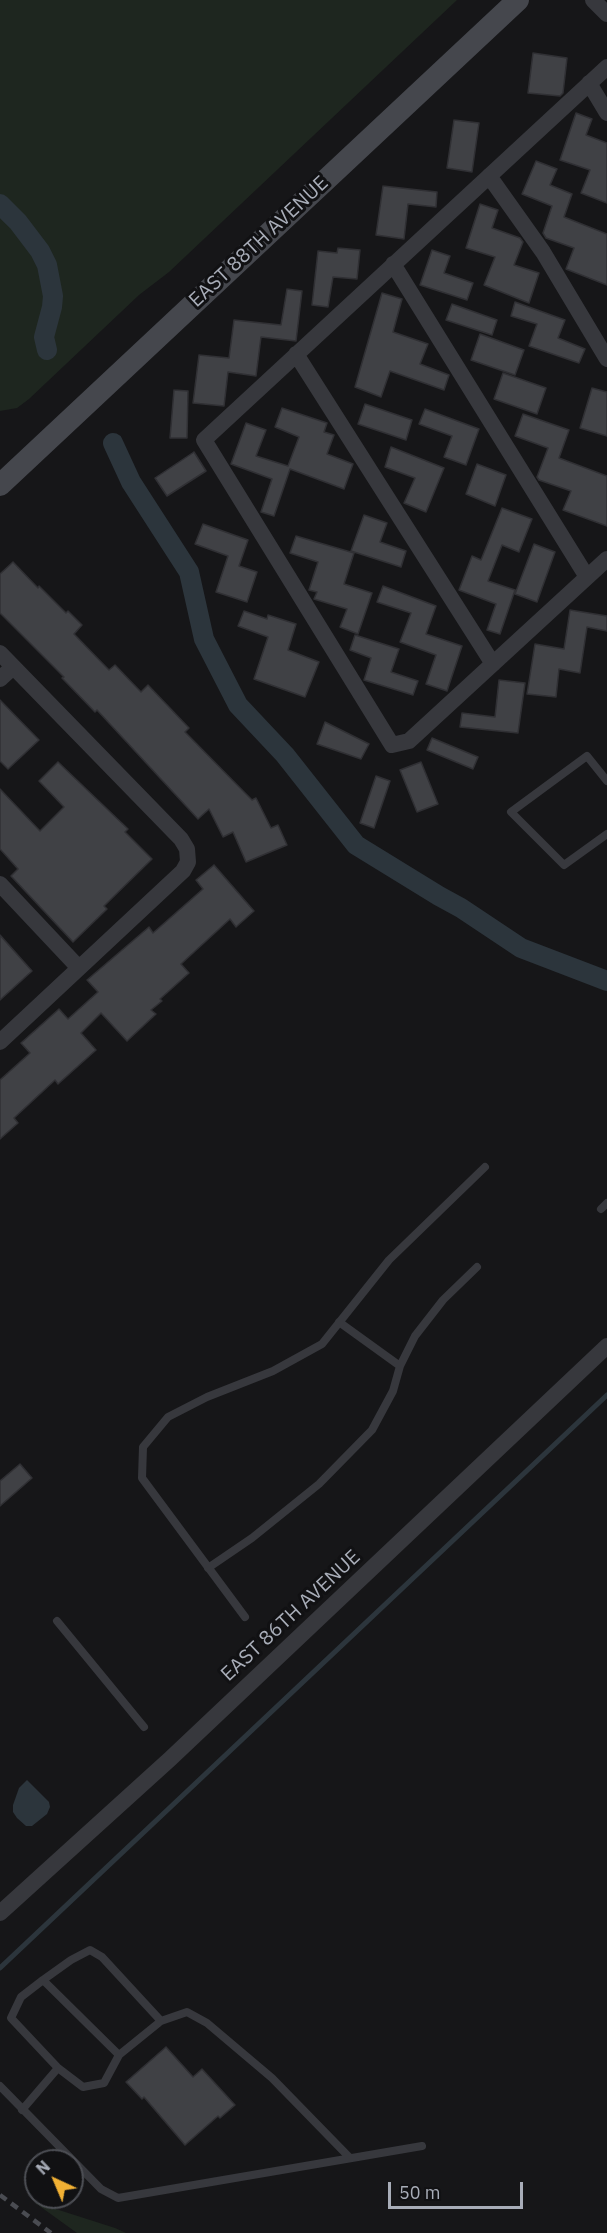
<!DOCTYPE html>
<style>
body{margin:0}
#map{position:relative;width:607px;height:2233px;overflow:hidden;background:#161618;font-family:"IBM Plex Sans",sans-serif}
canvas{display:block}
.north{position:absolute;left:24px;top:2149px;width:60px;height:60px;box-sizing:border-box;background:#111113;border:2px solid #4d4f55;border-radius:50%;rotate:316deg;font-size:16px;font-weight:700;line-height:24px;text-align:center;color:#a8adb8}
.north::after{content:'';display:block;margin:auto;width:21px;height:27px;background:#f2b134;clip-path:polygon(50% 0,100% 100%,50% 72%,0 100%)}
.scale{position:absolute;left:388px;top:2182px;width:135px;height:27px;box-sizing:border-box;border:3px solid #a8adb8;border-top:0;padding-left:8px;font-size:18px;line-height:21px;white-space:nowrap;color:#a8adb8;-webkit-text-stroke:4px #111113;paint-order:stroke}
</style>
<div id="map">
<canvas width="607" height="2233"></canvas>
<div class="north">N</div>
<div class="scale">50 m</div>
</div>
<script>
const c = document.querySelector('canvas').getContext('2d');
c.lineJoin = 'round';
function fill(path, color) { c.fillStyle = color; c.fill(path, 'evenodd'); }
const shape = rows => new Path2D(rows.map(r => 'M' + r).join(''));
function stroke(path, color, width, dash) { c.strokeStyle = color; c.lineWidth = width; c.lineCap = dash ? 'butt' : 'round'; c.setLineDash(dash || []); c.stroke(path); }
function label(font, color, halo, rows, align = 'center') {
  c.font = font + ' "IBM Plex Sans",sans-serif'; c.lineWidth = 6; c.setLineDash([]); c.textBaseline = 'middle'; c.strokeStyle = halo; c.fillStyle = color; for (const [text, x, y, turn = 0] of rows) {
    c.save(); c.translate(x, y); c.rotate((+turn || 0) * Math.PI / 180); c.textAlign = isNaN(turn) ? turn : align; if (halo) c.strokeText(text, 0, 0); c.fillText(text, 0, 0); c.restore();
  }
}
const green = shape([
 [0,0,457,0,169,272,139,295,29,399,17,408,0,411],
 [34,2202,115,2228,126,2233,77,2233]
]);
const water = shape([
 [27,1780,49,1802,50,1807,47,1814,32,1826,26,1826,17,1818,13,1812,13,1805,19,1788]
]);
const stream = shape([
 [0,1968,607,1395]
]);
const canal = shape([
 [0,204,18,222,40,251,47,265,53,296,52,307,44,337,47,350],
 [113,443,131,482,189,572,204,639,238,705,285,755,356,845,439,896,461,908,521,948,607,981]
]);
const building = shape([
 [533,53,567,58,563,93,560,96,528,93,533,53],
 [576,113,592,119,586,135,607,143,607,203,581,193,590,170,560,160,576,113],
 [454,120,479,123,472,172,447,168,454,120],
 [536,161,557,169,550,185,572,194,564,217,607,234,607,285,566,269,574,248,546,238,543,233,552,206,522,194,536,161],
 [383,186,437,192,436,207,408,204,404,239,376,235,383,186],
 [480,204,498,210,492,228,520,238,523,242,514,265,539,273,529,303,484,285,495,257,466,248,480,204],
 [338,248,360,250,357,279,333,277,328,307,312,305,318,251,337,253,338,248],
 [432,250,450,256,444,273,473,283,467,300,420,285,432,250],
 [287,289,302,291,296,341,261,337,256,376,228,372,224,406,193,403,199,355,229,358,234,320,281,325,287,289],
 [382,293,402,299,393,332,428,344,420,364,449,375,444,390,390,371,381,397,355,387,382,293],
 [515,302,565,320,558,338,585,349,579,363,529,346,537,324,511,316,515,302],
 [452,304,497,320,492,335,446,320,452,304],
 [480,334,524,350,515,375,471,360,480,334],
 [503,373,546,388,537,414,494,399,503,373],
 [592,388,607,392,607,436,580,428,592,388],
 [174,390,188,391,187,438,170,438,174,390],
 [365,404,412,420,406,440,358,424,365,404],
 [282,408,327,423,324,432,334,435,327,454,353,464,344,489,290,469,274,516,261,512,272,479,231,464,246,423,266,430,256,456,288,466,299,437,275,427,282,408],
 [425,409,479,429,466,465,444,457,452,436,419,424,425,409],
 [523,414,569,430,559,458,607,476,607,526,563,510,571,491,539,480,537,477,548,448,515,436,523,414],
 [391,447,444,468,426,512,404,503,415,478,385,467,391,447],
 [194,452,206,471,167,496,155,478,194,452],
 [477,464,506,475,495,506,466,494,477,464],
 [502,508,532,519,519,552,502,545,488,581,515,590,500,634,487,630,496,604,459,590,472,556,481,560,502,508],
 [364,515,387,523,380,542,406,551,401,567,351,551,364,515],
 [203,524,248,540,239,566,257,572,247,602,216,592,228,556,195,544,203,524],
 [296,536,354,553,344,584,372,593,358,634,340,627,347,609,314,599,317,592,309,590,318,562,290,553,296,536],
 [534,544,555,552,537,602,515,594,534,544],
 [13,562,38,588,39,586,66,613,68,611,82,625,74,634,109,670,115,665,141,692,148,685,189,728,185,732,252,800,256,798,271,828,278,825,287,845,246,862,233,832,223,837,209,809,198,819,97,710,95,712,62,678,64,677,0,613,0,574,13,562],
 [383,586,436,606,426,634,462,646,447,691,426,684,436,655,400,642,411,613,377,602,383,586],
 [570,610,607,616,607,631,587,627,580,673,559,669,556,697,527,694,535,644,564,649,570,610],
 [244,611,267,619,268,615,296,624,288,650,319,662,305,697,254,679,268,637,238,626,244,611],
 [355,635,399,649,391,672,418,681,413,695,364,680,371,658,350,650,355,635],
 [499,680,525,683,518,733,460,727,462,713,495,717,499,680],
 [0,700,39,740,8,769,0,761,0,700],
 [325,722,369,744,361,759,317,744,325,722],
 [432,738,478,757,473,769,427,750,432,738],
 [58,762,128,829,125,832,152,859,104,906,107,909,73,942,11,876,18,869,0,849,0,789,40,831,64,807,39,781,58,762],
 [421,762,438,804,417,812,400,770,421,762],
 [376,776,390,781,374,828,360,823,376,776],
 [214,865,254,911,236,927,230,919,181,964,189,973,160,999,162,1001,151,1010,156,1014,127,1041,101,1013,81,1033,96,1050,58,1084,55,1080,14,1118,18,1123,0,1139,0,1080,30,1053,21,1043,59,1009,68,1019,98,992,87,980,149,927,153,933,203,889,196,880,214,865],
 [0,935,32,971,0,1000,0,935],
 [20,1464,32,1478,0,1506,0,1481,20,1464],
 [166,2047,193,2077,202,2069,235,2105,220,2118,218,2116,185,2145,144,2097,142,2099,126,2082,166,2047]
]);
const lane = shape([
 [607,781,587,756,511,812,564,865,607,834],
 [601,1209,607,1203],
 [339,1322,400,1366],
 [208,1568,252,1538,319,1484,372,1430,393,1391,400,1366,415,1336,443,1300,477,1267],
 [245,1617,142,1478,143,1447,168,1417,207,1397,273,1371,322,1344,389,1260,485,1167],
 [57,1621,144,1727],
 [43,1980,71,1960,90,1950,102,1957,161,2021],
 [119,2055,161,2021,187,2012,207,2023,272,2078,350,2158],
 [0,2086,101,2189,118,2198,422,2146],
 [22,2110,58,2068,11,2018,21,1997,43,1980,119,2055,104,2083,83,2087,58,2068]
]);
const street = shape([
 [593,0,607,14],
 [607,67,204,440,392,745,409,741,607,559],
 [589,83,607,113],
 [489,176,543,252,607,359],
 [393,264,587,577],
 [296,354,493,664],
 [0,653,181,839,187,849,188,862,183,871,0,1042],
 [0,679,13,667],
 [0,884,79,968],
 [0,1913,170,1759,607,1346]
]);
const secondary = shape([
 [0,485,518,0]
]);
const rail = shape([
 [0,2195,51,2233]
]);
const streetNames = [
 ["EAST 88TH AVENUE",259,242,-43],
 ["EAST 86TH AVENUE",291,1616,-43]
];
fill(green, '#1e261f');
fill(water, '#2c353c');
stroke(stream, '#2c353c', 5);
stroke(canal, '#2c353c', 20);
fill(building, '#404145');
stroke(building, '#303034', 1.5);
stroke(lane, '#37383d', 8);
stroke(street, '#37383d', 16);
stroke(secondary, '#45474d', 22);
stroke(rail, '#4a4c52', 4.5, [8, 6]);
label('20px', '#a8adb8', '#111113', streetNames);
</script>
